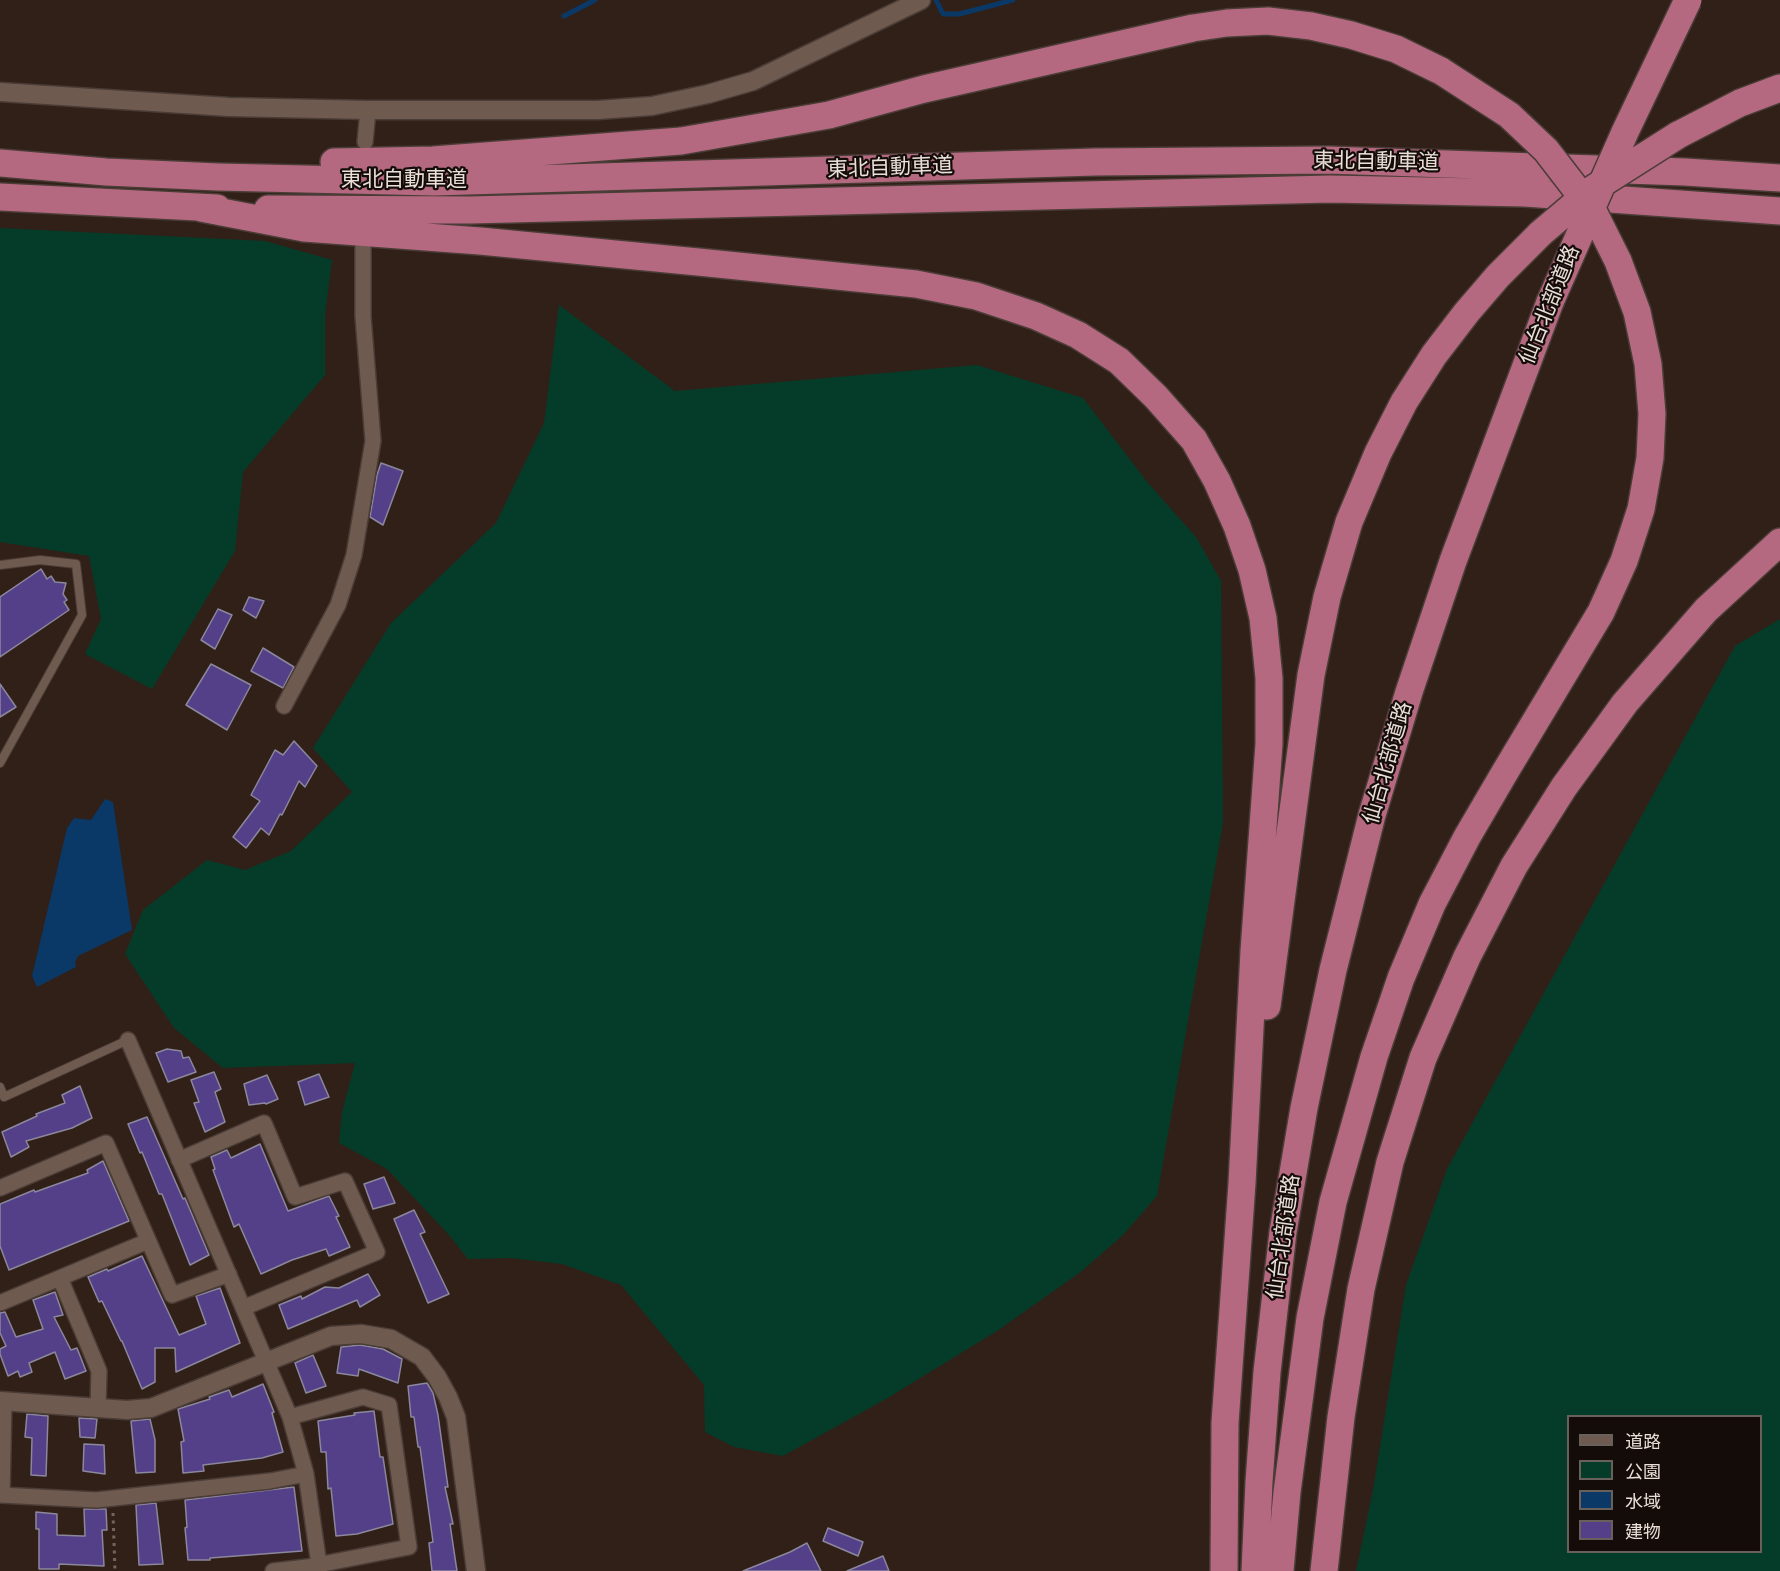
<!DOCTYPE html>
<meta charset="utf-8">
<style>
body{margin:0}
#map{position:relative;width:1780px;height:1571px;overflow:hidden;background:#312017;font-family:Lora,"Noto Sans JP",serif}
canvas{display:block}
.legend{position:absolute;left:1567px;top:1415px;width:195px;height:138px;box-sizing:border-box;background:#130c08;border:2px solid #69605b;margin:0;padding:8px 10px;list-style:none;font-size:18px;color:#eaded8}
.legend li{display:flex;align-items:center;gap:12px;height:30px}
.legend b{width:30px;border:2px solid #69605b}
</style>
<div id="map">
<canvas width="1780" height="1571"></canvas>
<ul class="legend">
<li><b style="height:8px;background:#6f5a50"></b>道路</li>
<li><b style="height:16px;background:#053c29"></b>公園</li>
<li><b style="height:16px;background:#0a3867"></b>水域</li>
<li><b style="height:16px;background:#543f89"></b>建物</li>
</ul>
</div>
<script>
const c = document.querySelector('canvas').getContext('2d');
c.lineJoin = 'round';
function fill(path, color) { c.fillStyle = color; c.fill(path, 'evenodd'); }
const shape = rows => new Path2D(rows.map(r => 'M' + r).join(''));
function stroke(path, color, width, dash) { c.strokeStyle = color; c.lineWidth = width; c.lineCap = dash ? 'butt' : 'round'; c.setLineDash(dash || []); c.stroke(path); }
function label(font, color, halo, rows, align = 'center') {
  c.font = font + ' Lora,"Noto Sans JP",serif'; c.lineWidth = 4.5; c.setLineDash([]); c.textBaseline = 'middle'; c.strokeStyle = halo; c.fillStyle = color; for (const [text, x, y, turn = 0] of rows) {
    c.save(); c.translate(x, y); c.rotate((+turn || 0) * Math.PI / 180); c.textAlign = isNaN(turn) ? turn : align; if (halo) c.strokeText(text, 0, 0); c.fillText(text, 0, 0); c.restore();
  }
}
const green = shape([
 [0,228,265,241,332,260,325,314,325,375,243,472,235,551,152,689,85,654,101,619,89,556,0,542],
 [559,305,675,391,977,365,1083,398,1148,483,1196,537,1221,581,1223,823,1157,1196,1123,1235,1082,1271,997,1331,886,1399,783,1456,734,1447,705,1432,704,1385,621,1285,562,1264,511,1258,468,1259,449,1235,387,1169,339,1143,342,1112,355,1063,223,1068,174,1028,125,954,143,910,207,860,245,870,291,851,352,792,313,748,391,623,496,523,544,423],
 [1780,619,1780,1571,1356,1571,1373,1490,1406,1285,1447,1169,1735,646],
 [1568,1416,1760,1416,1760,1552,1568,1552]
]);
const water = shape([
 [105,799,113,802,132,930,78,956,75,963,76,967,37,987,32,976,67,828,74,818,91,820]
]);
const stream = shape([
 [936,0,943,14,959,14,1013,0],
 [564,16,595,0]
]);
const building = shape([
 [381,463,403,471,383,525,370,517,377,475,381,463],
 [41,569,47,579,51,576,55,582,66,583,63,594,67,600,64,602,69,610,0,657,0,597,41,569],
 [249,597,264,601,256,618,243,610,249,597],
 [218,609,232,615,215,649,201,640,218,609],
 [263,648,294,667,283,688,251,671,263,648],
 [211,664,251,685,227,730,186,705,211,664],
 [0,684,16,707,0,717,0,684],
 [294,741,317,766,305,787,299,781,282,815,280,814,269,835,261,828,246,848,233,837,260,801,251,795,275,750,283,755,294,741],
 [167,1049,181,1051,183,1058,189,1057,196,1072,168,1082,156,1053,167,1049],
 [214,1072,221,1089,215,1092,225,1122,205,1132,194,1103,199,1102,191,1080,214,1072],
 [319,1074,329,1097,305,1105,298,1082,319,1074],
 [267,1075,278,1099,266,1104,265,1103,249,1105,244,1084,267,1075],
 [80,1086,92,1118,72,1128,26,1141,29,1147,11,1157,2,1132,37,1116,36,1114,65,1103,62,1095,80,1086],
 [147,1117,183,1199,185,1198,209,1255,190,1265,162,1194,159,1194,142,1152,140,1153,128,1124,147,1117],
 [260,1144,288,1211,329,1196,339,1216,336,1217,350,1247,329,1256,326,1249,292,1260,261,1274,239,1224,234,1227,213,1170,215,1169,211,1157,227,1150,231,1158,260,1144],
 [103,1161,129,1221,9,1270,0,1246,0,1204,34,1190,35,1192,88,1173,87,1170,103,1161],
 [384,1177,395,1203,373,1209,364,1184,384,1177],
 [414,1210,425,1232,420,1234,449,1294,428,1303,394,1219,414,1210],
 [142,1256,179,1335,206,1324,196,1296,220,1288,240,1343,176,1372,175,1348,155,1348,155,1382,142,1389,122,1341,121,1341,102,1301,99,1302,88,1277,107,1269,108,1271,142,1256],
 [368,1274,380,1295,360,1307,357,1300,288,1329,279,1305,301,1296,302,1299,325,1287,339,1288,368,1274],
 [55,1292,63,1315,54,1317,71,1350,77,1348,86,1371,65,1379,55,1352,29,1363,32,1372,20,1377,18,1371,8,1376,0,1354,0,1349,6,1346,0,1333,0,1313,5,1312,16,1337,43,1329,33,1300,55,1292],
 [360,1345,383,1349,402,1359,398,1383,359,1369,358,1376,337,1373,341,1347,360,1345],
 [313,1355,326,1386,306,1393,295,1363,313,1355],
 [427,1383,433,1393,438,1415,448,1487,445,1487,453,1524,450,1524,457,1571,432,1571,429,1543,433,1542,420,1447,418,1447,414,1417,411,1417,408,1386,427,1383],
 [263,1384,274,1412,272,1413,283,1452,262,1458,203,1465,204,1471,183,1473,181,1442,184,1441,178,1409,210,1399,209,1397,229,1390,232,1397,263,1384],
 [374,1411,380,1457,383,1457,393,1524,357,1534,336,1536,331,1488,328,1489,326,1452,321,1452,318,1421,355,1415,354,1413,374,1411],
 [27,1414,48,1416,46,1476,31,1475,32,1438,25,1437,27,1414],
 [79,1418,97,1419,95,1438,80,1437,79,1418],
 [150,1419,155,1440,155,1472,136,1473,131,1421,150,1419],
 [84,1444,104,1445,105,1474,83,1471,84,1444],
 [294,1487,302,1551,210,1558,210,1560,188,1560,185,1528,187,1527,185,1500,294,1487],
 [156,1503,163,1564,139,1565,136,1505,156,1503],
 [84,1509,106,1509,107,1530,102,1530,104,1566,59,1564,59,1569,39,1569,39,1529,36,1529,36,1512,57,1514,57,1535,82,1536,85,1536,84,1509],
 [828,1528,863,1542,858,1556,823,1541,828,1528],
 [807,1543,821,1571,743,1571,790,1552,807,1543],
 [883,1556,889,1571,847,1571,883,1556]
]);
const path = shape([
 [113,1513,115,1571]
]);
const service = shape([
 [0,565,40,560,76,564,82,615,0,763],
 [0,1087,4,1097,128,1040]
]);
const minor = shape([
 [365,142,368,110],
 [284,706,338,605,354,555,373,441,363,316,363,244],
 [179,1160,264,1123,295,1197,345,1181,377,1252,243,1308],
 [0,1188,106,1143,172,1295,229,1274],
 [60,1278,99,1371,98,1408],
 [0,1303,148,1241],
 [306,1474,319,1565],
 [0,1495,96,1500,270,1481,306,1474,290,1417,128,1040],
 [2,1495,4,1401],
 [273,1571,307,1567,409,1547,389,1405,363,1397,290,1417]
]);
const tertiary = shape([
 [0,92,229,107,368,110,598,110,652,106,708,94,753,81,921,0],
 [0,1401,127,1410,151,1408,331,1336,361,1334,391,1339,422,1357,437,1377,448,1397,456,1417,476,1571]
]);
const motorway = shape([
 [1678,135,1740,103,1780,88],
 [334,162,433,160,681,141,829,115,924,89,1193,28,1227,23,1268,21,1311,26,1351,35,1396,49,1441,71],
 [0,163,106,172,218,177,434,182,1095,162,1328,160,1685,172,1780,178],
 [0,197,217,208],
 [201,208,304,228,480,241,698,262,916,284,976,296,1036,316,1078,335,1119,361,1156,397,1194,440,1217,481,1237,526,1252,570,1263,618,1269,678,1269,744,1254,951,1242,1183,1225,1423,1224,1571],
 [268,209,470,210,1330,189,1525,193,1780,211],
 [1267,1006,1311,675,1327,597,1349,522,1378,453,1404,402,1434,355,1467,312,1498,276,1541,233],
 [1255,1571,1259,1482,1267,1372,1283,1232,1304,1108,1333,970,1372,815,1409,692,1453,561,1550,302],
 [1280,1571,1287,1492,1310,1318,1333,1202,1374,1057,1401,978,1432,904,1467,837,1505,772,1601,612,1624,561,1641,509,1650,458,1652,414,1648,364,1637,312,1618,261],
 [1324,1571,1341,1417,1361,1289,1390,1162,1423,1058,1467,957,1514,866,1564,787,1625,703,1706,610,1780,542]
]);
const motorwayBridge = shape([
 [1441,71,1509,115,1546,150,1593,211,1618,261],
 [1541,233,1593,189,1678,135],
 [1550,302,1625,132,1688,0]
]);
const streetNames = [
 ["東北自動車道",1376,162,1],
 ["東北自動車道",890,168,-2],
 ["東北自動車道",404,180],
 ["仙台北部道路",1550,305,-68],
 ["仙台北部道路",1388,763,-74],
 ["仙台北部道路",1284,1237,-82]
];
fill(green, '#053c29');
fill(water, '#0a3867');
stroke(stream, '#0a3867', 5);
fill(building, '#543f89');
stroke(building, '#8b879c', 1.5);
stroke(service, '#4a3c36', 10);
stroke(minor, '#4a3c36', 18);
stroke(tertiary, '#4a3c36', 21);
stroke(motorway, '#4a3c36', 30);
stroke(path, '#74655d', 3, [3, 4.5]);
stroke(service, '#6f5a50', 8);
stroke(minor, '#6f5a50', 15);
stroke(tertiary, '#6f5a50', 18);
stroke(motorway, '#b46980', 27);
stroke(motorwayBridge, '#4a3c36', 30, []);
stroke(motorwayBridge, '#b46980', 27);
label('21px', '#eaded8', '#130c08', streetNames);
</script>
